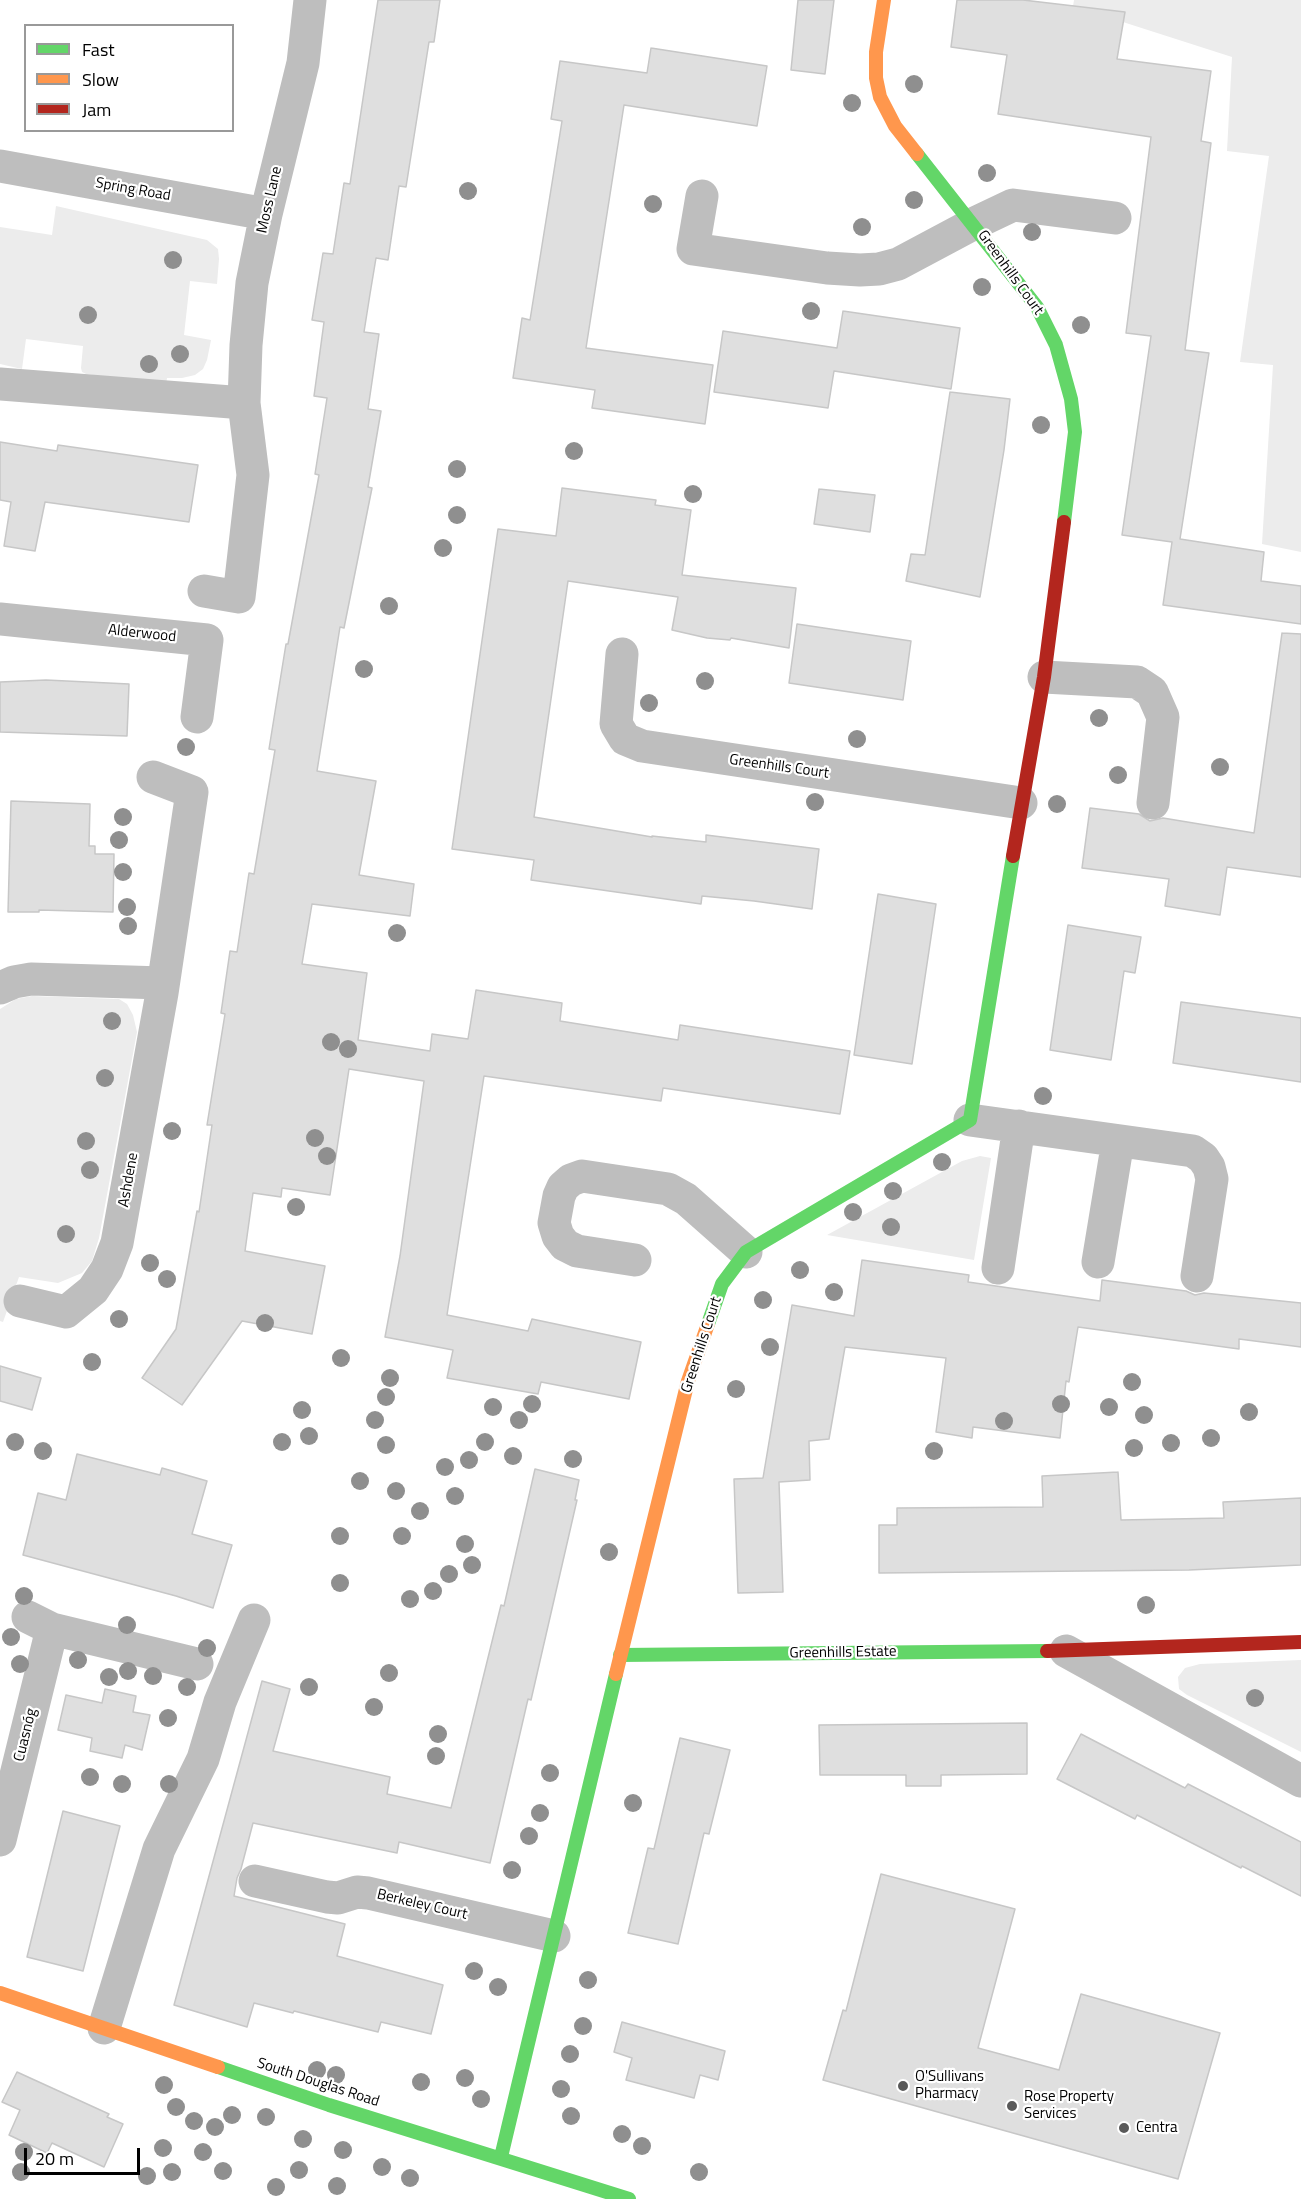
<!DOCTYPE html>
<meta charset="utf-8">
<style>
body{margin:0}
#map{position:relative;width:1301px;height:2199px;overflow:hidden;background:#fff;font-family:"Titillium Web",sans-serif}
canvas{display:block}
.legend{position:absolute;left:24px;top:24px;width:210px;height:108px;box-sizing:border-box;background:#fff;border:2px solid #999;margin:0;padding:8px 10px;list-style:none;font-size:18px;color:#000}
.legend li{display:flex;align-items:center;gap:12px;height:30px}
.legend b{width:30px;border:2px solid #999}
.scale{position:absolute;left:24px;top:2148px;width:116px;height:27px;box-sizing:border-box;border:3px solid #000;border-top:0;padding-left:8px;font-size:18px;line-height:21px;white-space:nowrap;color:#000;-webkit-text-stroke:4px #fff;paint-order:stroke}
</style>
<div id="map">
<canvas width="1301" height="2199"></canvas>
<ul class="legend">
<li><b style="height:8px;background:#63d668"></b>Fast</li>
<li><b style="height:8px;background:#ff974d"></b>Slow</li>
<li><b style="height:8px;background:#b3261e"></b>Jam</li>
</ul>
<div class="scale">20 m</div>
</div>
<script>
const c = document.querySelector('canvas').getContext('2d');
c.lineJoin = 'round';
function fill(path, color) { c.fillStyle = color; c.fill(path, 'evenodd'); }
const shape = rows => new Path2D(rows.map(r => 'M' + r).join(''));
function stroke(path, color, width, dash) { c.strokeStyle = color; c.lineWidth = width; c.lineCap = dash ? 'butt' : 'round'; c.setLineDash(dash || []); c.stroke(path); }
function label(font, color, halo, rows, align = 'center') {
  c.font = font + ' "Titillium Web",sans-serif'; c.lineWidth = 4.5; c.setLineDash([]); c.textBaseline = 'middle'; c.strokeStyle = halo; c.fillStyle = color; for (const [text, x, y, turn = 0] of rows) {
    c.save(); c.translate(x, y); c.rotate((+turn || 0) * Math.PI / 180); c.textAlign = isNaN(turn) ? turn : align; if (halo) c.strokeText(text, 0, 0); c.fillText(text, 0, 0); c.restore();
  }
}
const green = shape([
 [1074,0,1301,0,1301,552,1262,544,1273,365,1240,362,1269,156,1227,151,1232,57,1073,6],
 [56,206,207,240,218,249,219,259,217,284,190,281,184,335,211,340,207,360,203,369,195,375,182,378,167,378,166,384,86,374,82,372,81,368,83,346,26,339,22,369,0,364,0,227,52,235],
 [32,996,119,999,127,1004,133,1015,137,1032,99,1238,92,1261,82,1273,58,1283,19,1277,3,1322,0,1321,0,1009,16,999],
 [980,1156,991,1158,974,1260,827,1235,962,1161],
 [1301,1660,1301,1752,1187,1695,1179,1689,1178,1677,1185,1668,1200,1664]
]);
const building = shape([
 [378,0,440,0,434,42,429,42,406,187,399,186,388,260,376,258,370,294,364,332,379,334,368,409,381,411,368,487,372,488,344,628,340,627,317,771,376,781,359,875,414,884,410,916,312,904,302,964,367,973,358,1040,430,1051,432,1034,468,1039,476,990,562,1003,560,1021,678,1040,680,1025,850,1051,840,1114,663,1088,661,1101,484,1076,447,1315,528,1331,532,1319,641,1342,629,1399,541,1382,538,1394,447,1378,453,1350,385,1337,400,1256,424,1081,349,1069,330,1195,282,1188,281,1197,253,1193,245,1251,325,1266,312,1334,242,1321,182,1405,142,1378,176,1329,197,1211,199,1212,212,1125,207,1125,225,1014,221,1013,230,951,237,952,249,873,254,874,275,750,269,749,286,644,288,644,319,475,315,474,327,398,314,396,324,322,312,320,323,253,333,254,344,183,350,184,378,0],
 [798,0,834,0,825,74,791,70,798,0],
 [957,0,1023,0,1125,12,1117,59,1211,71,1201,141,1211,143,1185,350,1209,353,1180,539,1264,552,1261,581,1301,586,1301,624,1163,605,1172,542,1122,535,1151,336,1126,333,1151,137,998,114,1007,55,951,47,957,0],
 [651,48,767,66,757,126,624,105,586,348,713,365,705,424,592,408,595,390,513,378,522,318,530,320,562,121,551,119,560,61,647,73,651,48],
 [843,311,960,328,951,389,834,371,828,408,714,392,723,331,837,348,843,311],
 [950,392,1010,399,1004,450,980,597,906,581,911,554,925,555,950,392],
 [0,442,57,451,58,445,198,465,189,522,45,502,35,551,4,546,11,502,0,500,0,442],
 [562,488,656,500,655,505,691,510,682,575,796,588,789,648,731,638,730,640,707,638,672,630,678,597,568,581,534,817,652,837,652,836,706,842,706,835,819,849,812,909,754,901,702,896,701,904,531,880,534,860,452,849,498,529,556,536,562,488],
 [819,489,875,495,870,532,814,524,819,489],
 [797,624,911,641,903,700,789,683,797,624],
 [1282,633,1301,634,1301,877,1227,867,1220,915,1165,906,1169,879,1082,868,1090,808,1139,814,1150,821,1163,818,1254,833,1282,633],
 [46,680,129,684,127,736,0,732,0,682,46,680],
 [11,801,90,804,89,846,95,846,95,854,114,854,113,912,39,910,39,912,8,912,11,801],
 [878,894,936,904,912,1064,854,1055,878,894],
 [1068,925,1141,937,1135,973,1124,971,1111,1060,1050,1050,1068,925],
 [1181,1002,1301,1018,1301,1082,1173,1063,1181,1002],
 [862,1260,969,1275,968,1282,1100,1301,1102,1280,1186,1291,1195,1295,1204,1293,1301,1303,1301,1347,1239,1339,1239,1349,1078,1327,1069,1382,1066,1381,1060,1438,973,1427,972,1438,936,1432,946,1358,845,1347,829,1439,809,1441,810,1480,779,1482,783,1592,738,1593,734,1479,763,1478,792,1305,854,1316,862,1260],
 [0,1366,41,1378,32,1410,0,1401,0,1366],
 [77,1454,160,1475,162,1468,207,1481,192,1534,232,1545,213,1608,176,1596,23,1555,38,1493,66,1500,77,1454],
 [535,1469,579,1480,575,1500,577,1500,531,1700,528,1699,490,1863,399,1842,397,1853,253,1823,241,1869,237,1878,234,1896,345,1924,337,1956,443,1985,431,2034,381,2022,378,2032,294,2011,293,2013,254,2003,247,2027,174,2005,262,1681,290,1689,273,1751,390,1777,387,1794,451,1808,501,1605,504,1606,535,1469],
 [1118,1472,1121,1520,1224,1518,1223,1502,1301,1498,1301,1565,1189,1570,879,1573,879,1525,897,1525,897,1508,1043,1507,1042,1476,1118,1472],
 [105,1689,136,1696,133,1712,150,1715,142,1750,125,1745,122,1758,90,1751,92,1738,58,1730,66,1695,102,1703,105,1689],
 [1027,1723,1027,1774,941,1775,941,1786,906,1786,906,1775,820,1775,819,1725,1027,1723],
 [1081,1734,1185,1788,1188,1784,1301,1842,1301,1896,1242,1866,1241,1868,1137,1815,1135,1819,1057,1779,1081,1734],
 [680,1738,730,1750,709,1834,704,1833,678,1944,628,1933,648,1848,654,1849,680,1738],
 [63,1811,120,1826,83,1971,27,1957,63,1811],
 [881,1874,1015,1909,978,2048,1059,2070,1081,1994,1220,2033,1178,2179,823,2080,843,2010,846,2011,881,1874],
 [622,2022,725,2051,718,2080,700,2075,694,2098,626,2080,632,2058,614,2052,622,2022],
 [17,2072,109,2114,107,2117,123,2124,104,2167,52,2143,47,2153,9,2135,20,2110,2,2102,17,2072]
]);
const street = shape([
 [0,166,266,214],
 [702,196,693,249,827,268,860,270,879,269,898,264,973,224,1013,205,1115,218],
 [0,384,244,403],
 [204,591,239,597,253,475,244,403,246,345,252,283,266,214,303,63,310,0],
 [0,619,207,640,197,717],
 [622,654,616,724,625,739,642,746,1021,803],
 [1044,677,1137,682,1152,692,1163,717,1153,803],
 [0,988,14,982,31,979,163,983],
 [970,1120,1193,1151,1203,1158,1209,1167,1212,1179,1197,1276],
 [635,1260,577,1251,565,1245,558,1236,554,1223,559,1196,563,1187,571,1180,582,1176,668,1189,686,1199,746,1252],
 [1098,1262,1118,1141],
 [998,1268,1019,1126],
 [20,1301,66,1312,93,1290,107,1269,117,1243,162,993,192,792,153,777],
 [28,1617,52,1629,197,1664],
 [1066,1651,1301,1781],
 [0,1840,52,1629],
 [255,1881,327,1897,338,1898,357,1892,368,1893,554,1936],
 [104,2028,159,1849,203,1759,220,1702,254,1620]
]);
const fast = shape([
 [917,154,1037,307,1056,345,1071,399,1075,432,1064,522],
 [708,1324,722,1284,746,1252,970,1120,1013,856],
 [620,1655,1047,1651],
 [218,2067,329,2105,629,2199],
 [501,2157,616,1674]
]);
const slow = shape([
 [884,0,876,52,876,78,880,97,895,126,917,154],
 [616,1674,688,1381,708,1324],
 [0,1993,218,2067]
]);
const jam = shape([
 [1013,856,1044,677,1064,522],
 [1047,1651,1301,1642]
]);
const trees = [
 [914,84],
 [852,103],
 [987,173],
 [468,191],
 [914,200],
 [653,204],
 [862,227],
 [1032,232],
 [173,260],
 [982,287],
 [811,311],
 [88,315],
 [1081,325],
 [180,354],
 [149,364],
 [1041,425],
 [574,451],
 [457,469],
 [693,494],
 [457,515],
 [443,548],
 [389,606],
 [364,669],
 [705,681],
 [649,703],
 [1099,718],
 [857,739],
 [186,747],
 [1220,767],
 [1118,775],
 [815,802],
 [1057,804],
 [123,817],
 [119,840],
 [123,872],
 [127,907],
 [128,926],
 [397,933],
 [112,1021],
 [331,1042],
 [348,1049],
 [105,1078],
 [1043,1096],
 [172,1131],
 [315,1138],
 [86,1141],
 [327,1156],
 [942,1162],
 [90,1170],
 [893,1191],
 [296,1207],
 [853,1212],
 [891,1227],
 [66,1234],
 [150,1263],
 [800,1270],
 [167,1279],
 [834,1292],
 [763,1300],
 [119,1319],
 [265,1323],
 [770,1347],
 [341,1358],
 [92,1362],
 [390,1378],
 [1132,1382],
 [736,1389],
 [386,1397],
 [532,1404],
 [1061,1404],
 [493,1407],
 [1109,1407],
 [302,1410],
 [1249,1412],
 [1144,1415],
 [375,1420],
 [519,1420],
 [1004,1421],
 [309,1436],
 [1211,1438],
 [15,1442],
 [282,1442],
 [485,1442],
 [1171,1443],
 [386,1445],
 [1134,1448],
 [43,1451],
 [934,1451],
 [513,1456],
 [573,1459],
 [469,1460],
 [445,1467],
 [360,1481],
 [396,1491],
 [455,1496],
 [420,1511],
 [340,1536],
 [402,1536],
 [465,1544],
 [609,1552],
 [472,1565],
 [449,1574],
 [340,1583],
 [433,1591],
 [24,1596],
 [410,1599],
 [1146,1605],
 [127,1625],
 [11,1637],
 [207,1648],
 [78,1660],
 [20,1664],
 [128,1671],
 [389,1673],
 [153,1676],
 [109,1677],
 [187,1687],
 [309,1687],
 [1255,1698],
 [374,1707],
 [168,1718],
 [438,1734],
 [436,1756],
 [550,1773],
 [90,1777],
 [122,1784],
 [169,1784],
 [633,1803],
 [540,1813],
 [529,1836],
 [512,1870],
 [474,1971],
 [588,1980],
 [498,1987],
 [583,2026],
 [570,2054],
 [317,2070],
 [336,2075],
 [465,2078],
 [421,2082],
 [164,2085],
 [561,2089],
 [481,2099],
 [176,2107],
 [232,2115],
 [571,2116],
 [266,2117],
 [194,2121],
 [215,2127],
 [622,2134],
 [303,2139],
 [642,2146],
 [163,2148],
 [343,2150],
 [24,2152],
 [203,2152],
 [382,2167],
 [299,2170],
 [223,2171],
 [21,2172],
 [172,2172],
 [699,2172],
 [147,2176],
 [410,2178],
 [337,2186],
 [276,2187]
];
const markers = [
 [903,2086,6,"#595959"],
 [1012,2106,6,"#595959"],
 [1124,2128,6,"#595959"]
];
const streetNames = [
 ["Spring Road",133,190,10],
 ["Moss Lane",270,200,-77],
 ["Greenhills Court",1010,273,54],
 ["Alderwood",142,634,6],
 ["Greenhills Court",779,767,8],
 ["Ashdene",129,1180,-80],
 ["Greenhills Court",702,1345,-72],
 ["Greenhills Estate",843,1653,-1],
 ["Cuasnóg",26,1735,-76],
 ["Berkeley Court",422,1905,13],
 ["South Douglas Road",318,2083,18]
];
const poiNames = [
 ["O'Sullivans",915,2077],
 ["Pharmacy",915,2094],
 ["Rose Property",1024,2097],
 ["Services",1024,2114],
 ["Centra",1136,2128]
];
fill(green, '#ececec');
fill(building, '#dfdfdf');
stroke(building, '#c7c7c7', 1.5);
stroke(street, '#bebebe', 33);
stroke(fast, '#63d668', 14);
stroke(slow, '#ff974d', 14);
stroke(jam, '#b3261e', 14);
c.fillStyle = '#8f8f8f';
for (const [x, y] of trees) { c.beginPath(); c.arc(x, y, 9, 0, 2 * Math.PI); c.fill(); }
for (const [x, y, r, color] of markers) { const dot = new Path2D(); dot.arc(x, y, r, 0, 2 * Math.PI); c.fillStyle = color; c.fill(dot); stroke(dot, '#fff', 2); }
label('15px', '#000', '#fff', streetNames);
label('15px', '#000', '#fff', poiNames, 'left');
</script>
